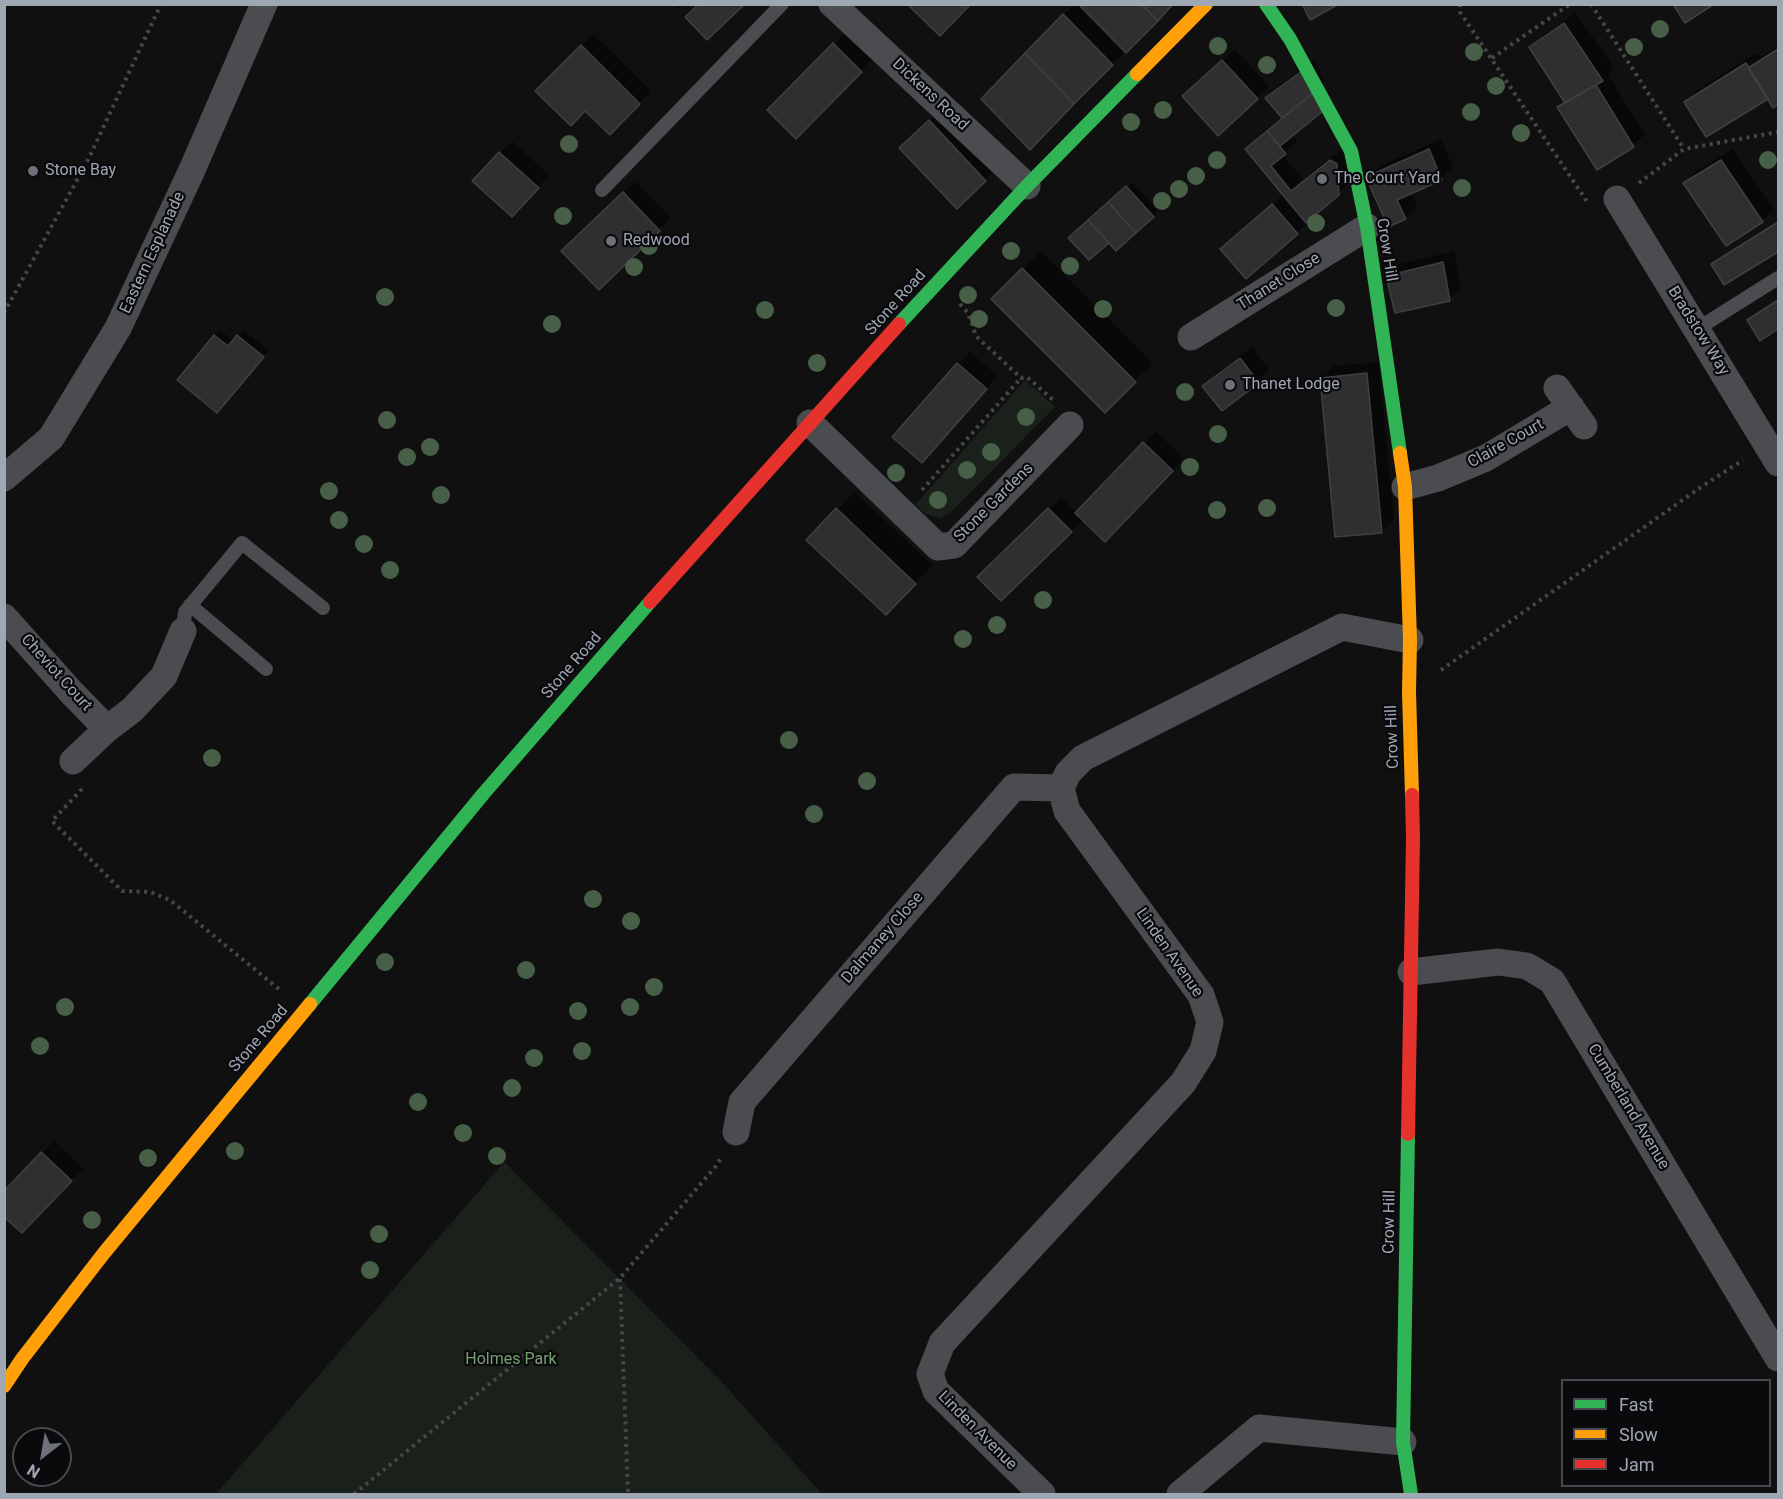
<!DOCTYPE html>
<style>
body{margin:0}
#map{position:relative;width:1783px;height:1499px;overflow:hidden;background:#101010;font-family:Roboto,sans-serif}
canvas{display:block}
.frame{position:absolute;inset:0;border:6px solid #9fa7b3;pointer-events:none}
.legend{position:absolute;left:1561px;top:1379px;width:210px;height:108px;box-sizing:border-box;background:#0a0a0c;border:2px solid #46494f;margin:0;padding:8px 10px;list-style:none;font-size:18px;color:#9fa7b3}
.legend li{display:flex;align-items:center;gap:12px;height:30px}
.legend b{width:30px;border:2px solid #46494f}
.north{position:absolute;left:12px;top:1427px;width:60px;height:60px;box-sizing:border-box;background:#0a0a0c;border:2px solid #46494f;border-radius:50%;rotate:211deg;font-size:16px;font-weight:700;line-height:24px;text-align:center;color:#9fa7b3}
.north::after{content:'';display:block;margin:auto;width:21px;height:27px;background:#6d727a;clip-path:polygon(50% 0,100% 100%,50% 72%,0 100%)}
</style>
<div id="map">
<canvas width="1783" height="1499"></canvas>
<div class="frame"></div>
<ul class="legend">
<li><b style="height:8px;background:#30b455"></b>Fast</li>
<li><b style="height:8px;background:#ff9f0a"></b>Slow</li>
<li><b style="height:8px;background:#e5322d"></b>Jam</li>
</ul>
<div class="north">N</div>
</div>
<script>
const c = document.querySelector('canvas').getContext('2d');
c.lineJoin = 'round';
function fill(path, color) { c.fillStyle = color; c.fill(path, 'evenodd'); }
const shape = rows => new Path2D(rows.map(r => 'M' + r).join(''));
function stroke(path, color, width, dash) { c.strokeStyle = color; c.lineWidth = width; c.lineCap = dash ? 'butt' : 'round'; c.setLineDash(dash || []); c.stroke(path); }
function label(font, color, halo, rows, align = 'center') {
  c.font = font + ' Roboto,sans-serif'; c.lineWidth = 4.5; c.setLineDash([]); c.textBaseline = 'middle'; c.strokeStyle = halo; c.fillStyle = color; for (const [text, x, y, turn = 0] of rows) {
    c.save(); c.translate(x, y); c.rotate((+turn || 0) * Math.PI / 180); c.textAlign = isNaN(turn) ? turn : align; if (halo) c.strokeText(text, 0, 0); c.fillText(text, 0, 0); c.restore();
  }
}
const green = shape([
 [1025,380,1055,407,951,512,940,518,925,514,916,504],
 [504,1162,721,1381,822,1494,216,1494]
]);
const shadow = shape([
 [673,4,682,4,678,9],
 [1074,4,1172,4,1030,148,983,99],
 [1576,13,1614,68,1608,75,1645,134,1633,146,1559,107,1566,101,1531,47,1543,35],
 [846,32,872,59,796,137,769,110],
 [593,34,651,91,610,133,585,109,537,91],
 [1778,46,1778,102,1773,106,1768,97,1685,102,1697,90,1758,52,1761,57],
 [1235,49,1269,86,1257,98,1196,85],
 [1314,60,1324,80,1292,134,1297,141,1283,155,1303,180,1342,149,1350,182,1307,219,1309,221,1297,233,1247,277,1234,237,1284,194,1247,149,1259,138,1301,104,1299,102,1267,98,1279,86],
 [941,109,997,168,957,207,913,136],
 [1441,139,1453,167,1442,178,1411,192,1417,206,1405,218,1368,178,1380,166],
 [512,141,549,175,524,203,475,181],
 [1733,149,1774,209,1762,221,1685,183,1696,171],
 [635,181,671,218,599,288,563,251],
 [1133,182,1158,211,1153,216,1109,241,1076,232],
 [1778,222,1778,250,1725,283,1712,264,1718,259],
 [1041,251,1153,363,1105,411,993,299],
 [1454,251,1461,287,1449,299,1387,276,1399,264],
 [1778,299,1778,327,1761,338,1749,321,1754,315],
 [220,330,234,341,243,330,268,351,222,406,179,380],
 [1252,347,1269,370,1258,382,1204,386,1216,374],
 [970,352,998,376,934,449,958,364],
 [1379,362,1394,519,1382,531,1322,378,1334,366],
 [1156,432,1184,458,1105,540,1084,519,1001,599,979,577,1061,497,1077,513],
 [855,492,932,565,903,596,837,509],
 [54,1141,83,1169,34,1219,4,1193]
]);
const building = shape([
 [699,4,745,4,707,40,685,17,699,4],
 [907,4,971,4,940,36,907,4],
 [1078,4,1141,4,1158,21,1126,53,1078,4],
 [1141,4,1173,4,1158,21,1141,4],
 [1302,4,1339,4,1310,20,1302,4],
 [1673,4,1714,4,1685,23,1673,4],
 [1063,14,1113,65,1074,104,1025,53,1063,14],
 [1564,23,1603,81,1565,103,1529,47,1564,23],
 [833,43,862,72,796,139,767,110,833,43],
 [581,45,640,104,610,135,585,111,571,126,535,91,581,45],
 [1778,49,1778,104,1773,108,1748,68,1778,49],
 [1025,53,1074,104,1030,150,981,99,1025,53],
 [1222,60,1258,99,1218,136,1182,96,1222,60],
 [1746,63,1768,99,1706,137,1684,102,1746,63],
 [1302,71,1313,93,1282,118,1265,98,1302,71],
 [1596,85,1634,147,1597,170,1557,107,1596,85],
 [1313,93,1322,112,1280,146,1267,131,1313,93],
 [929,120,986,181,957,209,899,148,929,120],
 [1267,131,1286,154,1271,166,1291,191,1330,160,1337,164,1339,195,1306,223,1245,149,1267,131],
 [1429,149,1442,180,1397,200,1406,219,1388,227,1366,177,1429,149],
 [499,152,539,188,512,217,472,181,499,152],
 [1721,160,1763,222,1726,246,1683,183,1721,160],
 [1126,186,1154,217,1136,233,1108,202,1126,186],
 [623,192,660,231,599,290,561,251,623,192],
 [1108,202,1136,233,1116,251,1088,220,1108,202],
 [1272,204,1298,234,1246,279,1220,249,1272,204],
 [1088,220,1109,243,1089,260,1068,238,1088,220],
 [1778,222,1778,252,1724,285,1711,264,1778,222],
 [1443,262,1450,301,1395,313,1386,276,1443,262],
 [1022,268,1136,382,1105,413,991,299,1022,268],
 [1778,300,1778,329,1760,341,1747,320,1778,300],
 [214,335,228,346,237,335,264,357,217,413,177,380,214,335],
 [1240,358,1259,383,1222,411,1202,386,1240,358],
 [957,363,987,389,922,463,892,437,957,363],
 [1367,373,1382,533,1335,537,1320,378,1367,373],
 [1143,442,1173,471,1105,542,1075,513,1143,442],
 [836,508,916,584,886,615,806,540,836,508],
 [1048,508,1072,532,1001,601,977,577,1048,508],
 [41,1152,72,1181,22,1233,4,1217,4,1191,41,1152]
]);
const path = shape([
 [1460,4,1460,12,1588,203],
 [1591,4,1684,149],
 [1492,58,1570,4],
 [1639,183,1684,149,1778,132],
 [960,304,968,313,976,336,1021,378,1027,377,1053,400],
 [4,313,88,160,161,4],
 [922,490,1021,378],
 [1441,670,1704,485,1743,460],
 [82,789,52,821,122,891,150,892,170,900,280,990],
 [620,1279,628,1494],
 [354,1494,620,1278,716,1166,721,1158]
]);
const lane = shape([
 [602,190,782,4],
 [1697,329,1778,278],
 [190,605,266,669],
 [183,631,185,612,242,543,323,608]
]);
const street = shape([
 [832,4,1027,186],
 [1617,199,1778,463],
 [1191,337,1367,227],
 [1557,388,1584,426],
 [810,423,938,547,954,545,1070,425],
 [4,478,51,438,118,328,192,170,264,4],
 [1405,487,1438,478,1486,458,1571,407],
 [4,617,72,693,107,729],
 [73,761,107,729,132,710,164,676,183,631],
 [1411,972,1498,962,1527,966,1552,981,1778,1358],
 [736,1132,742,1102,1014,787,1061,788],
 [1042,1494,936,1391,930,1374,942,1343,1183,1083,1203,1051,1210,1022,1201,995,1067,811,1061,788,1068,773,1083,758,1342,627,1410,640],
 [1180,1494,1259,1428,1403,1442]
]);
const fast = shape([
 [1266,4,1290,39,1351,151,1367,227,1400,453],
 [899,324,1027,186,1137,74],
 [310,1004,484,793,650,602],
 [1408,1134,1403,1442,1411,1494]
]);
const slow = shape([
 [1137,74,1206,4],
 [1400,453,1405,487,1410,640,1409,692,1412,795],
 [4,1386,22,1359,104,1253,310,1004]
]);
const jam = shape([
 [650,602,899,324],
 [1408,1134,1413,838,1412,795]
]);
const trees = [
 [1660,29],
 [1218,46],
 [1634,47],
 [1474,52],
 [1267,65],
 [1496,86],
 [1163,110],
 [1471,112],
 [1131,122],
 [1521,133],
 [569,144],
 [1217,160],
 [1768,160],
 [1196,176],
 [1462,188],
 [1179,189],
 [1162,201],
 [563,216],
 [1316,223],
 [649,246],
 [1011,251],
 [1070,266],
 [634,267],
 [968,295],
 [385,297],
 [1336,308],
 [1103,309],
 [765,310],
 [979,319],
 [552,324],
 [817,363],
 [1185,392],
 [1026,417],
 [387,420],
 [1218,434],
 [430,447],
 [991,452],
 [407,457],
 [1190,467],
 [967,470],
 [896,473],
 [329,491],
 [441,495],
 [938,500],
 [1267,508],
 [1217,510],
 [339,520],
 [364,544],
 [390,570],
 [1043,600],
 [997,625],
 [963,639],
 [789,740],
 [212,758],
 [867,781],
 [814,814],
 [593,899],
 [631,921],
 [385,962],
 [526,970],
 [654,987],
 [65,1007],
 [630,1007],
 [578,1011],
 [40,1046],
 [582,1051],
 [534,1058],
 [512,1088],
 [418,1102],
 [463,1133],
 [235,1151],
 [497,1156],
 [148,1158],
 [92,1220],
 [379,1234],
 [370,1270]
];
const markers = [
 [33,171,6,"#6d727a"],
 [1322,179,6,"#6d727a"],
 [611,241,6,"#6d727a"],
 [1230,385,6,"#6d727a"]
];
const streetNames = [
 ["Dickens Road",930,95,43],
 ["Crow Hill",1386,250,81],
 ["Eastern Esplanade",153,253,-65],
 ["Thanet Close",1279,282,-32],
 ["Stone Road",896,303,-48],
 ["Bradstow Way",1698,331,58],
 ["Claire Court",1506,444,-29],
 ["Stone Gardens",994,503,-45],
 ["Stone Road",572,666,-49],
 ["Cheviot Court",56,673,48],
 ["Crow Hill",1393,737,-92],
 ["Dalmaney Close",883,938,-49],
 ["Linden Avenue",1169,953,55],
 ["Stone Road",259,1039,-50],
 ["Cumberland Avenue",1628,1107,59],
 ["Crow Hill",1390,1222,-89],
 ["Linden Avenue",977,1431,45]
];
const poiNames = [
 ["Stone Bay",45,171],
 ["The Court Yard",1334,179],
 ["Redwood",623,241],
 ["Thanet Lodge",1242,385]
];
const parkNames = [
 ["Holmes Park",511,1360]
];
fill(green, '#1a201a');
fill(shadow, '#0007');
fill(building, '#2f2f31');
stroke(building, '#3e4044', 1.5);
stroke(path, '#45474b', 4, [3, 4.5]);
stroke(lane, '#4a4c50', 14);
stroke(street, '#4a4c50', 27);
stroke(fast, '#30b455', 14);
stroke(slow, '#ff9f0a', 14);
stroke(jam, '#e5322d', 14);
c.fillStyle = '#485f47';
for (const [x, y] of trees) { c.beginPath(); c.arc(x, y, 9, 0, 2 * Math.PI); c.fill(); }
for (const [x, y, r, color] of markers) { const dot = new Path2D(); dot.arc(x, y, r, 0, 2 * Math.PI); c.fillStyle = color; c.fill(dot); stroke(dot, '#0a0a0c', 2); }
label('16px', '#9fa7b3', '#0a0a0c', streetNames);
label('16px', '#9fa7b3', '#0a0a0c', poiNames, 'left');
label('16px', '#75a074', '#0a0a0c', parkNames);
</script>
